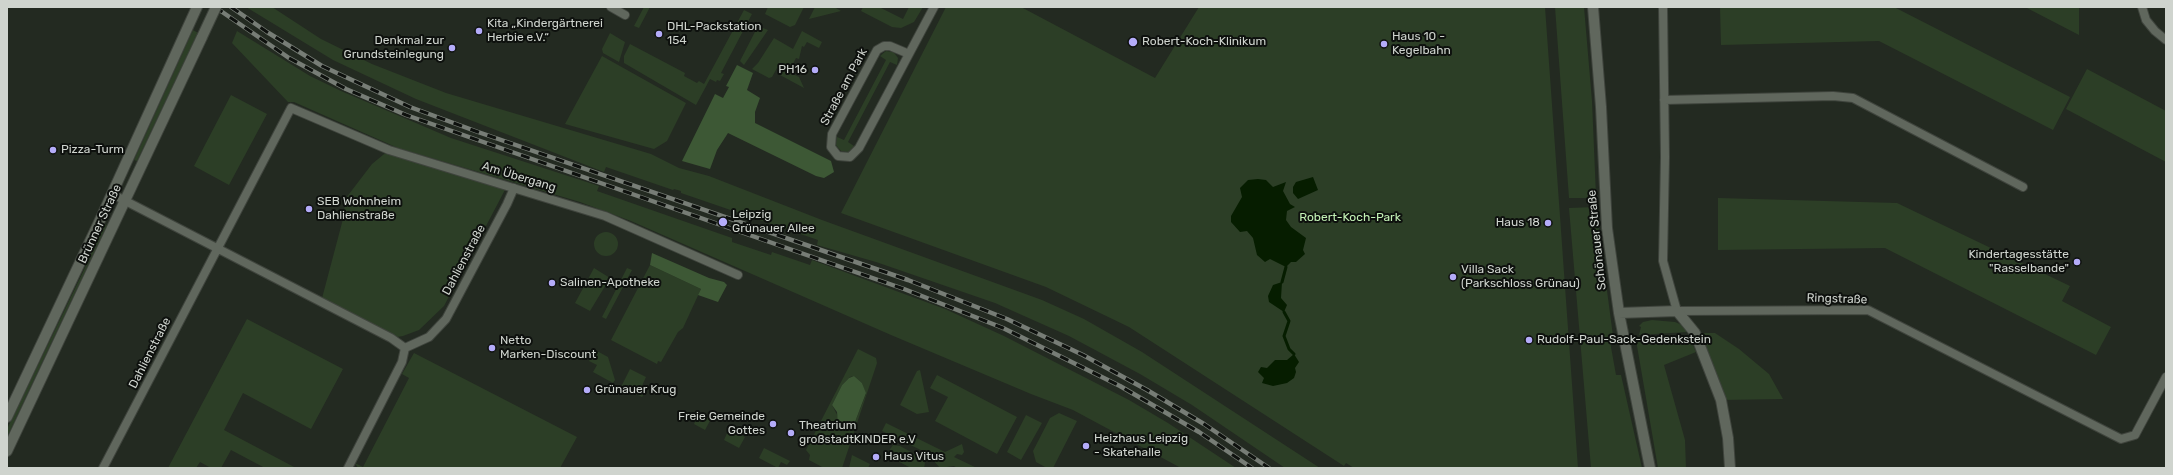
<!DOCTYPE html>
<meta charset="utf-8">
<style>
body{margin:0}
#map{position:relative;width:2173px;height:475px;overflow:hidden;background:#232a21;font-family:Rubik,sans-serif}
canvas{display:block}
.frame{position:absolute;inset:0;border:8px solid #cfd4ce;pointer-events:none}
</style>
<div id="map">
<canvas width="2173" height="475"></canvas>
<div class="frame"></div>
</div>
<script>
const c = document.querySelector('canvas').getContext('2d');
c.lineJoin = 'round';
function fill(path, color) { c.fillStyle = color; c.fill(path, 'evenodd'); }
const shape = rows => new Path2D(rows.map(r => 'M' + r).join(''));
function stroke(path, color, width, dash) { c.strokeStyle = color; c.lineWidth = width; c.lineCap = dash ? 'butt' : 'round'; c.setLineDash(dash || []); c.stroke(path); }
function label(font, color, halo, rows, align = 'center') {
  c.font = font + ' Rubik,sans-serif'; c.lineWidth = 4; c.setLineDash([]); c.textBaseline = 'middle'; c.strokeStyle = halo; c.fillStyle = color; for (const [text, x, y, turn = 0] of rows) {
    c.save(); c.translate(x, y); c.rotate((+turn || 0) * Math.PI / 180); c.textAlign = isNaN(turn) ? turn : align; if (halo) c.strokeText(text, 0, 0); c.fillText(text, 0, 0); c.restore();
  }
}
const green = shape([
 [246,7,272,7,321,39,372,64,446,93,651,154,679,168,709,176,822,220,1042,300,1084,319,1142,352,1320,468,1285,468,1192,405,1140,374,1069,336,995,303,876,262,817,245,818,240,681,193,681,191,674,189,673,190,606,167,604,172,416,99,333,60],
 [644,7,650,7,639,28,634,26],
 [768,7,804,7,795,25,790,27,765,14],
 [815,7,834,7,841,11,809,19],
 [863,7,879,7,903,19,909,7,923,7,914,22,901,28,892,27,861,11],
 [946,7,1021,7,1155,78,1199,7,1545,7,1578,468,1354,468,1346,463,1344,466,1129,327,1046,287,841,213],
 [1555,7,1584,7,1592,101,1596,196,1592,198,1569,198],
 [1720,7,1894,7,2070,97,2053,130,1879,41,1721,45],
 [2025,7,2079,7,2079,35],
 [744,10,752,14,721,73,724,74,720,81,717,80,716,82,710,79,696,105,624,63,624,56,630,44,685,73,684,76,697,83,699,81,704,84],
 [758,26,768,30,744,65,740,61],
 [193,30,198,33,137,161,134,160],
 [237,31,310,76,341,91,451,138,599,186,597,191,732,238,732,242,771,255,772,252,810,265,812,260,945,309,1004,336,1129,400,1168,423,1236,468,1181,468,1073,410,1031,394,891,335,631,221,580,202,398,148,294,102,288,102,232,43],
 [802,31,822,42,819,48,807,42,804,47,802,46,799,59,796,58,792,66,794,68,791,73,799,77,804,88,780,75,780,70,777,68,772,77,769,78,752,69,758,63,774,38,793,49],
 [610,33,625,42,619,62,603,53,602,49],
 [886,51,893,52,895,54,898,58,897,65,890,62,848,142,854,146,848,152,841,151,836,145,837,137,844,140,886,60,880,56],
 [602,56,686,103,667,141,654,149,565,124],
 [2087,69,2166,111,2166,162,2066,109],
 [231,95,267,114,229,185,194,166],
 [389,150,507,186,444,306,419,330,403,336,391,338,321,302,343,219,346,198,372,164],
 [1718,198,1897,203,2070,286,2062,301,2111,327,2096,355,1885,248,1718,250],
 [1596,207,1613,336,1610,337,1611,347,1616,375,1621,375,1642,468,1591,468,1569,208],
 [104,224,107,225,7,437,7,429,83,272],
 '594 244a12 12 0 1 1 24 0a12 12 0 1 1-24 0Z',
 [650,265,701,289,683,328,678,332,661,362,658,361,657,364,611,340],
 [594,268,610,278,590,311,575,303],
 [627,268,632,270,606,319,602,317],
 [247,319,343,369,311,429,243,393,224,430,296,468,265,468,231,450,221,468,211,468,200,462,196,468,168,468],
 [1652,320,1675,322,1682,325,1687,332,1639,335,1641,327,1639,326,1643,322],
 [1695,333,1715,333,1739,349,1769,374,1783,399,1721,400],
 [1689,337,1696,352,1664,365,1685,440,1686,468,1658,468,1636,340],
 [858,349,876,358,877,363,842,468,824,468,809,460,810,455,806,450],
 [854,376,862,383,866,394,855,422,849,428,844,428,832,405,842,385,850,377],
 [595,350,608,357,615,380,613,383,593,372,597,365,589,361],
 [414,353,577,437,560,468,358,468,355,463,363,467,409,378,402,374],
 [630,369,646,377,641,388,644,394,642,397,621,387],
 [920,370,929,412,917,414,900,405,917,371],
 [937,375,1017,417,997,454,935,421,948,397,930,388],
 [699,413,711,419,705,430,694,424],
 [1059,413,1077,421,1053,468,1047,468,1036,462,1033,451,1050,418],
 [1026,415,1042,423,1021,460,1007,452],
 [886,423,945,452,962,444,964,452,962,455,957,454,954,457,977,468,957,468,954,466,940,468,933,460,935,457,882,431],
 [729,429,745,437,739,448,724,440],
 [893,445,900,446,920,457,925,463,924,468,911,468,886,455],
 [764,448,790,461,787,465,781,462,778,468,759,458],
 [852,455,870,464,868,468,849,468]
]);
const forest = shape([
 [737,65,753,73,747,90,760,98,755,112,755,123,831,161,834,172,824,178,816,176,728,133,717,150,710,169,682,161,715,94,723,98,729,87,726,86],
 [652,253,709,278,724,282,727,285,718,302,698,295,701,289,650,265],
 [854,376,862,383,866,393,855,422,851,427,844,428,838,423,837,412,832,405,842,385,849,378]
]);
const water = shape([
 [1313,177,1318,190,1298,199,1293,193,1293,187,1296,182],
 [1258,179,1266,180,1273,187,1286,182,1283,191,1290,204,1295,207,1287,211,1286,220,1291,227,1306,238,1303,250,1305,254,1296,262,1291,262,1286,267,1270,259,1265,262,1257,255,1253,238,1247,231,1240,232,1231,222,1231,216,1242,197,1240,188,1248,180],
 [1282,282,1281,298,1287,305,1284,312,1269,302,1268,296,1273,285],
 [1294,354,1299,362,1295,368,1296,372,1294,378,1287,383,1273,386,1262,383,1264,378,1258,372,1261,367,1267,368,1275,360,1287,360]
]);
const stream = shape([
 [1282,282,1286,267],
 [1284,312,1289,321,1284,336,1289,349,1294,354]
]);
const street = shape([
 [611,7,625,15],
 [1663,7,1665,157,1663,261,1677,311,1868,310,2121,439,2135,435,2166,377],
 [2142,7,2146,20,2155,31,2166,40],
 [909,54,890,46,884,46,877,50,832,134,831,147,838,156,850,157,859,148,934,7],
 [1664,100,1833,96,1853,98,2023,187],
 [112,194,391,338,405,348],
 [405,348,429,337,446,319,507,204,514,188],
 [103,468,291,108,389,150,605,216,738,275],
 [348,468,402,362,405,348]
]);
const secondary = shape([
 [1593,7,1601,107,1607,228,1619,313,1650,468],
 [1619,313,1677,311,1695,333,1721,400,1728,438,1730,468],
 [7,417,101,218,197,7],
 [7,451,202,37]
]);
const rail = shape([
 [215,7,289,58,346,89,406,115,904,289,1003,328,1120,386,1199,432,1252,468],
 [231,7,267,32,322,66,410,107,478,132,908,280,1007,319,1083,355,1147,390,1204,424,1269,468]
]);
const secondaryBridge = shape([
 [202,37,216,7]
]);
const markers = [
 [479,31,4,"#b4acf9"],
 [659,34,4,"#b4acf9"],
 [1133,42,5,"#b4acf9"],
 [1384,44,4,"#b4acf9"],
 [452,48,4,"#b4acf9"],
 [815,70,4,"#b4acf9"],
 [53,150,4,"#b4acf9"],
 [309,209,4,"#b4acf9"],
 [723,222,5,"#b4acf9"],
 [1548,223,4,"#b4acf9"],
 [2077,262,4,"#b4acf9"],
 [1453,277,4,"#b4acf9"],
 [552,283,4,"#b4acf9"],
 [1529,340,4,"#b4acf9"],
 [492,348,4,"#b4acf9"],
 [587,390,4,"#b4acf9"],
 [773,424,4,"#b4acf9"],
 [791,433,4,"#b4acf9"],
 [1086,446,4,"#b4acf9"],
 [876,457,4,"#b4acf9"]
];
const poiNames = [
 ["Kita „Kindergärtnerei",487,24],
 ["Herbie e.V.“",487,38],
 ["DHL-Packstation",667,27],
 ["154",667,41],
 ["Haus 10 -",1392,37],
 ["Kegelbahn",1392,51],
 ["Denkmal zur",444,41,"right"],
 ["Grundsteinlegung",444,55,"right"],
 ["Robert-Koch-Klinikum",1142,42],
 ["PH16",807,70,"right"],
 ["Pizza-Turm",61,150],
 ["SEB Wohnheim",317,202],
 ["Dahlienstraße",317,216],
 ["Leipzig",732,215],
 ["Grünauer Allee",732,229],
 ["Haus 18",1540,223,"right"],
 ["Kindertagesstätte",2069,255,"right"],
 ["\"Rasselbande\"",2069,269,"right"],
 ["Villa Sack",1461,270],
 ["(Parkschloss Grünau)",1461,284],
 ["Salinen-Apotheke",560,283],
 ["Rudolf-Paul-Sack-Gedenkstein",1537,340],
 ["Netto",500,341],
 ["Marken-Discount",500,355],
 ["Grünauer Krug",595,390],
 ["Freie Gemeinde",765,417,"right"],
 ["Gottes",765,431,"right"],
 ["Theatrium",799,426],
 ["großstadtKINDER e.V",799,440],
 ["Heizhaus Leipzig",1094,439],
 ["- Skatehalle",1094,453],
 ["Haus Vitus",884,457]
];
const streetNames = [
 ["Straße am Park",844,87,-62],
 ["Am Übergang",519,177,17],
 ["Brünner Straße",100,224,-65],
 ["Schönauer Straße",1597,240,-96],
 ["Dahlienstraße",464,260,-62],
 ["Ringstraße",1837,299,2],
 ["Dahlienstraße",150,353,-63]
];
const parkNames = [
 ["Robert-Koch-Park",1350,218]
];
fill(green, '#2c3e26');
fill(forest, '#3d5835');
fill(water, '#061d00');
stroke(stream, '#061d00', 3);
stroke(street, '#3f443d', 10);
stroke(secondary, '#3f443d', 12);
stroke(street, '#60675d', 8);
stroke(secondary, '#60675d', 10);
stroke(rail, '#777d76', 4.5);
stroke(rail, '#0e110e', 3, [9]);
stroke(secondaryBridge, '#3f443d', 12, []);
stroke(secondaryBridge, '#60675d', 10);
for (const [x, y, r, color] of markers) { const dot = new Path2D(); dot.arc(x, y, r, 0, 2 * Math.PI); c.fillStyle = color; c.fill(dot); stroke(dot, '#0e110e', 1.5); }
label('12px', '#cfd4ce', '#0e110e', poiNames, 'left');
label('12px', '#cfd4ce', '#0e110e', streetNames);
label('12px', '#c3f1b5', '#0e110e', parkNames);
</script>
